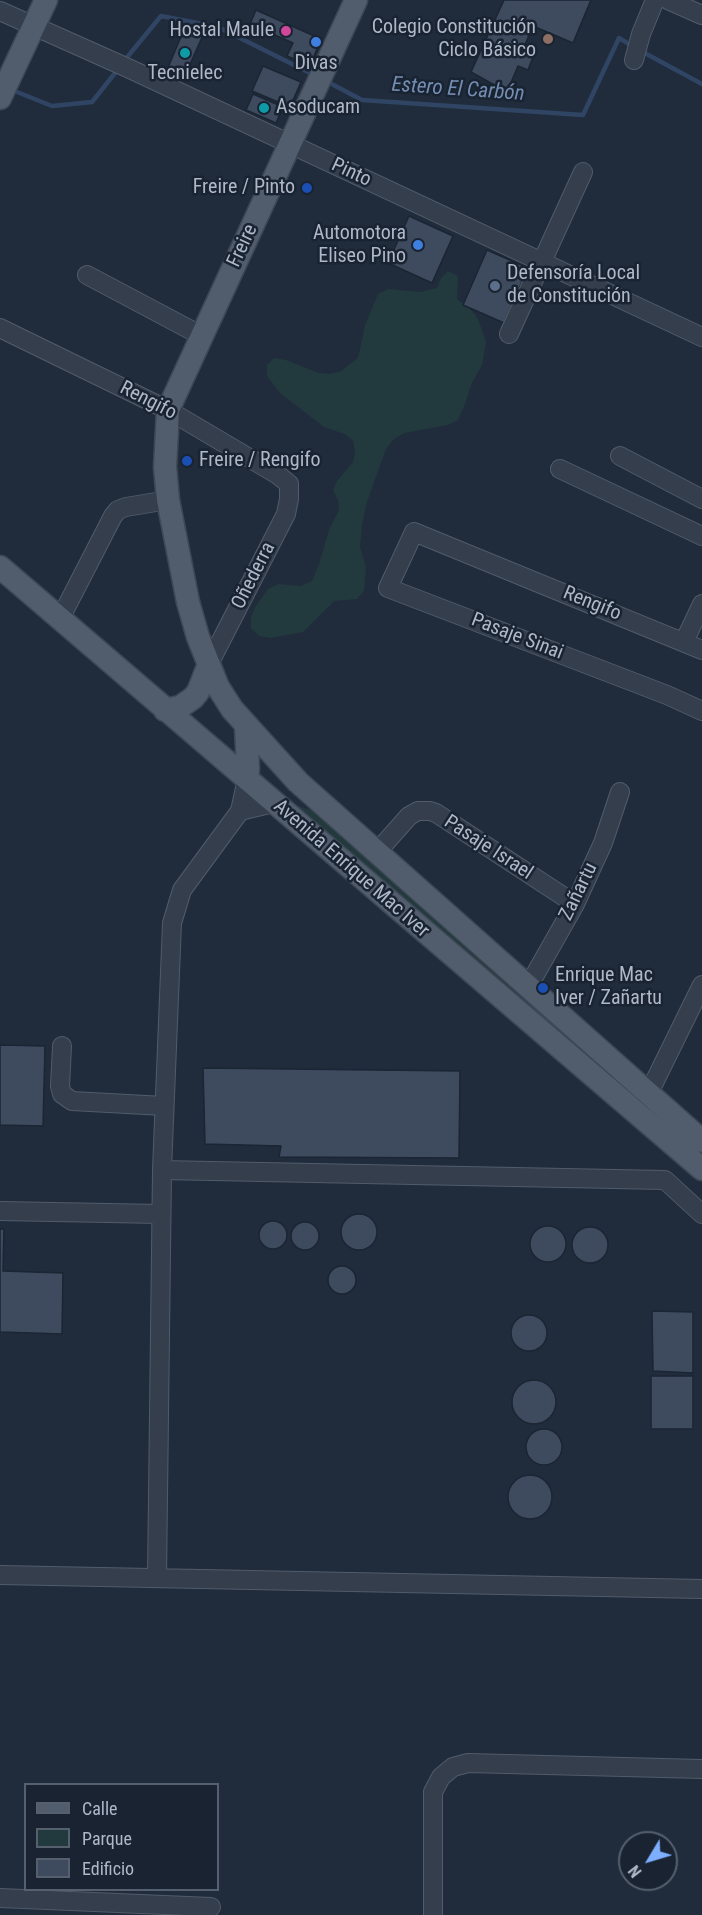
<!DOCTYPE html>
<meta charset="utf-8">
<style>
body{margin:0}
#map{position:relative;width:702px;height:1915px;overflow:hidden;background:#202c3c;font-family:"Roboto Condensed",sans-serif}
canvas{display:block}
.legend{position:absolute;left:24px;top:1783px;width:195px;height:108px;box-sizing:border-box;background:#192331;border:2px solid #555f6d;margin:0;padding:8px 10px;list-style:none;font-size:18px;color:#afb8c8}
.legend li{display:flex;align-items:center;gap:12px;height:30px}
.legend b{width:30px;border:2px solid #555f6d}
.north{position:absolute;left:618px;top:1831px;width:60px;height:60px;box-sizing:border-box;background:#192331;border:2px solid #555f6d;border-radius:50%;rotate:232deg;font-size:16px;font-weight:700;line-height:24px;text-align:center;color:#afb8c8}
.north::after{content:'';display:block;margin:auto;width:21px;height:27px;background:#7daeff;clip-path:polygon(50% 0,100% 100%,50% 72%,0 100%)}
</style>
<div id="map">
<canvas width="702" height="1915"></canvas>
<ul class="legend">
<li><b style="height:8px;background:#515d6c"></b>Calle</li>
<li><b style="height:16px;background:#223a3d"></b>Parque</li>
<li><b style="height:16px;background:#3e4b5f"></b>Edificio</li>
</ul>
<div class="north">N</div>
</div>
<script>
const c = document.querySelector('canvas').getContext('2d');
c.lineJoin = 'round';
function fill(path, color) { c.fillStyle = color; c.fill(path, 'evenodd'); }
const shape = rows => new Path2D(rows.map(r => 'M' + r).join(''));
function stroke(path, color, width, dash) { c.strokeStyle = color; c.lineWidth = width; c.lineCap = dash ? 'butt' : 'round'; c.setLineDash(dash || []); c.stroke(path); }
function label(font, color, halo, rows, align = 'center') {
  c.font = font + ' "Roboto Condensed",sans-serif'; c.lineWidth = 5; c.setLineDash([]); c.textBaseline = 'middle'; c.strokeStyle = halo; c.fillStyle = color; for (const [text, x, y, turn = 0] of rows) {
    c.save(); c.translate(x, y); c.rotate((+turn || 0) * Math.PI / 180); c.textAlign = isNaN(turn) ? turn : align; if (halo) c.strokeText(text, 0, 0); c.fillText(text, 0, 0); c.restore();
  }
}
const green = shape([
 [448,271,458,276,457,299,472,311,478,319,486,342,482,365,471,385,464,407,458,420,448,425,404,433,394,439,386,449,367,502,362,524,360,547,366,568,364,591,357,599,334,601,303,632,270,638,259,636,251,628,251,617,255,607,268,589,278,584,301,586,312,581,320,561,329,530,339,510,338,500,333,490,337,481,353,462,355,452,353,441,345,434,324,427,280,393,267,376,267,365,274,358,286,360,319,373,330,374,341,371,358,358,365,325,378,294,388,289,421,292,437,288,441,278],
 [298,806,316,812,702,1146,702,1164,289,807]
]);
const stream = shape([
 [641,51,702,84],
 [124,61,161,16,218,27,316,76],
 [326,81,362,100,583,115,619,38,634,47],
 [12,90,52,106,92,102,119,68]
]);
const building = shape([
 [504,0,591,0,573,43,533,26,524,47,535,52,528,70,518,66,507,92,471,72,504,0],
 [256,10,321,39,310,66,287,56,293,43,250,24,256,10],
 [185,27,203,35,184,78,167,70,185,27],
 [263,66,301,82,290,107,252,91,263,66],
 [253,94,283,107,276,123,246,110,253,94],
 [409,216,453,236,432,283,388,263,409,216],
 [487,250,528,268,504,323,463,305,487,250],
 [0,1045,45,1046,43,1126,0,1125,0,1045],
 [203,1068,460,1071,459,1158,279,1157,281,1146,205,1144,203,1068],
 '341 1232a18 18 0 1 1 36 0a18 18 0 1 1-36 0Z',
 '259 1235a14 14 0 1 1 28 0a14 14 0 1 1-28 0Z',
 '291 1236a14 14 0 1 1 28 0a14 14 0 1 1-28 0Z',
 '530 1244a18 18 0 1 1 36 0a18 18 0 1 1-36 0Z',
 '572 1245a18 18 0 1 1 36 0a18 18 0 1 1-36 0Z',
 [0,1229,4,1229,3,1271,63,1273,62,1334,0,1332,0,1229],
 '328 1280a14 14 0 1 1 28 0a14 14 0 1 1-28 0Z',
 [652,1311,693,1312,693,1373,653,1371,652,1311],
 '511 1333a18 18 0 1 1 36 0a18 18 0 1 1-36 0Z',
 [651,1376,693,1376,693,1429,651,1429,651,1376],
 '512 1402a22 22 0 1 1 44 0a22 22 0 1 1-44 0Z',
 '526 1447a18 18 0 1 1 36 0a18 18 0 1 1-36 0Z',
 '508 1497a22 22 0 1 1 44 0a22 22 0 1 1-44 0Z'
]);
const minor = shape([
 [668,0,702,15],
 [0,11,130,69,702,337],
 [634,60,641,34,655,0],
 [87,275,202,336],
 [0,328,168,410,278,475,289,484,289,499,286,514,209,664],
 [509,334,583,172],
 [620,456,702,499],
 [560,469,702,536],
 [60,619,113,516,118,510,126,507,168,500],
 [684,642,702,604],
 [702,650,414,532,388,588,667,695,702,711],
 [240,811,274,803],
 [377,852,409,816,418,811,430,811,436,813,575,904],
 [528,987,575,904,603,843,620,792],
 [62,1046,60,1086,62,1094,72,1101,164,1106],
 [643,1105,702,985],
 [162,1170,665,1180,702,1214],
 [0,1211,161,1214],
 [0,1575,702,1589],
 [157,1578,162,1170,172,923,182,890,240,811,247,779],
 [0,1898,211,1907],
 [433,1915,433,1792,441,1777,453,1767,468,1763,702,1769]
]);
const major = shape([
 [356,0,168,410,165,467,168,500,188,602,198,637,218,687,232,709,298,782,702,1141],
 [0,98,46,0],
 [0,567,702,1169],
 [165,710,180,707,193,698,198,692,209,664],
 [246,727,248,769,247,779]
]);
const markers = [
 [286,31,6,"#d1479c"],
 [548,39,6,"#8d6e63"],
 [316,42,6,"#3f7fe0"],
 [185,53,6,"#0f9aa8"],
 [264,108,6,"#0f9aa8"],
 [307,188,6,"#1a4fb4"],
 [418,245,6,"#3f7fe0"],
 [495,286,6,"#5c6f8a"],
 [187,461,6,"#1a4fb4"],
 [543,988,6,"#1a4fb4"]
];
const poiNames = [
 ["Colegio Constitución",536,28],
 ["Ciclo Básico",536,51],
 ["Hostal Maule",274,31],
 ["Divas",316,64,"center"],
 ["Tecnielec",185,74,"center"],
 ["Asoducam",276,108,"left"],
 ["Freire / Pinto",295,188],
 ["Automotora",406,234],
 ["Eliseo Pino",406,257],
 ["Defensoría Local",507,274,"left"],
 ["de Constitución",507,297,"left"],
 ["Freire / Rengifo",199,461,"left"],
 ["Enrique Mac",555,976,"left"],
 ["Iver / Zañartu",555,999,"left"]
];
const streetNames = [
 ["Pinto",351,173,25],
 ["Freire",243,246,-65],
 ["Rengifo",148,401,27],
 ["Oñederra",254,576,-63],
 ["Rengifo",592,604,22],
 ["Pasaje Sinai",517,637,21],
 ["Pasaje Israel",488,848,33],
 ["Avenida Enrique Mac Iver",351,869,41],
 ["Zañartu",579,892,-64]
];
const waterNames = [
 ["Estero El Carbón",458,90,4]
];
fill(green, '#223a3d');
stroke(stream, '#304563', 4.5);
fill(building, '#3e4b5f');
stroke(building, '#1b2533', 1.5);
stroke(minor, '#525b6a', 20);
stroke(major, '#3d4755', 25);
stroke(minor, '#343e4c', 18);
stroke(major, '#515d6c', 22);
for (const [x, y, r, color] of markers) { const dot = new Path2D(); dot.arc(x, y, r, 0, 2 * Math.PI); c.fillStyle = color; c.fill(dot); stroke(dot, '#192331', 2); }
label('20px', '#afb8c8', '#192331', poiNames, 'right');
label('20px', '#afb8c8', '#192331', streetNames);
label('italic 21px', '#748eb3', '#192331', waterNames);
</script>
